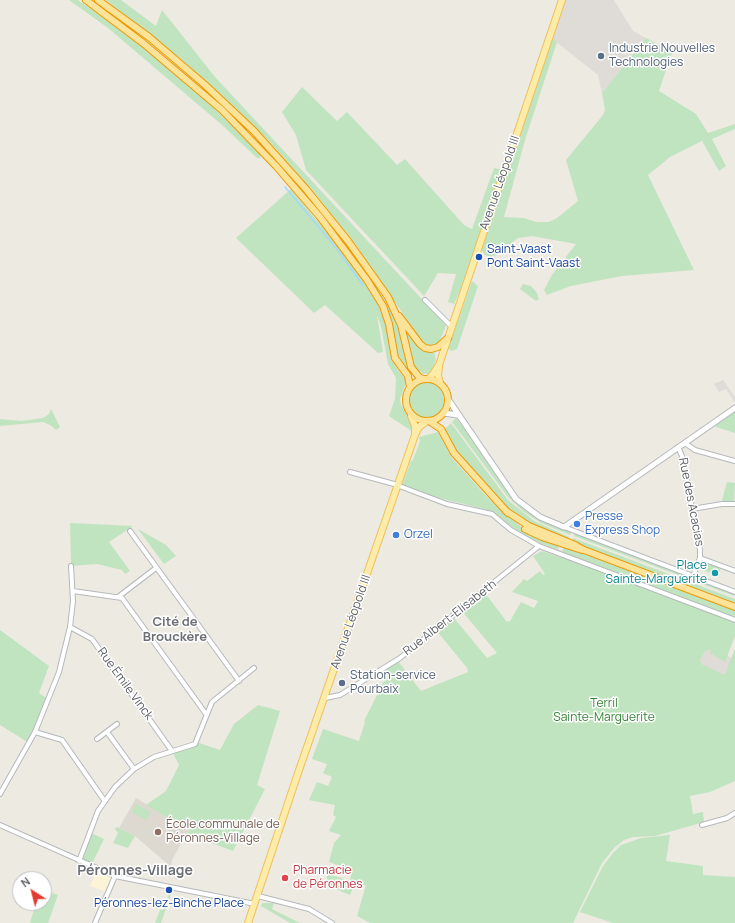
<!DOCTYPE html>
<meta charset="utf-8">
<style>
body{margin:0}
#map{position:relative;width:735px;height:923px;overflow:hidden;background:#edeae2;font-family:Manrope,sans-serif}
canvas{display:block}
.north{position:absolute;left:12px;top:871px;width:40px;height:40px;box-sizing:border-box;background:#fff;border:1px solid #bdbfc1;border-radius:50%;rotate:324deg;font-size:11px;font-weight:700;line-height:16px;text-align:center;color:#5b5e63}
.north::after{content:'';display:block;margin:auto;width:14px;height:18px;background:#e53831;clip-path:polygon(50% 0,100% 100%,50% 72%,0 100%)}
</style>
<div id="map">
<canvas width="735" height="923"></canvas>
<div class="north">N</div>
</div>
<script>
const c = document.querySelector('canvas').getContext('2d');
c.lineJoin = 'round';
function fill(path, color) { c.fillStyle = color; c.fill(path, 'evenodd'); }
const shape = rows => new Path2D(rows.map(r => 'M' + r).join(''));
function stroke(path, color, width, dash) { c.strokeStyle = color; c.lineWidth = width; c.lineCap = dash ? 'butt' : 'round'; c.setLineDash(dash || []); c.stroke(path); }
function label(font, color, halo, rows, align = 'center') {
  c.font = font + ' Manrope,sans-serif'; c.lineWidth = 3; c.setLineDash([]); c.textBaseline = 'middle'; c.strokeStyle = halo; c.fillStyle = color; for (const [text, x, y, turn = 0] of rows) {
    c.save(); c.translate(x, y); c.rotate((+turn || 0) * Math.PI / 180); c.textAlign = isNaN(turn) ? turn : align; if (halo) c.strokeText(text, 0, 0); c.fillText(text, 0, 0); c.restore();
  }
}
const commercial = shape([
 [98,869,115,876,107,892,90,886]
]);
const industrial = shape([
 [562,0,614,0,633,31,646,38,602,93,598,75,550,37],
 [723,380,735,397,735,403,726,389,719,392,714,384],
 [704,646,733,658,726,677,696,665]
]);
const education = shape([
 [136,798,189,830,172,860,171,867,135,836,119,828]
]);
const green = shape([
 [69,0,78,0,142,45,215,109,261,155,260,158,257,158,222,125,108,28],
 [105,0,121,0,156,26,162,10,215,77,446,325,440,341,433,347,422,342,356,245,313,191,268,140,181,59],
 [550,37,557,42,525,140,504,217,524,218,536,222,549,222,557,218,578,201,566,160,603,115,605,110,602,93,646,38,672,52,659,91,696,114,708,133,735,124,735,129,712,139,726,166,719,171,702,141,670,157,648,175,694,270,622,276,571,286,547,295,544,290,552,275,576,244,532,236,518,238,498,254,491,257,485,255,479,246,454,304,448,302,456,274,438,273,424,296,306,170,296,135,282,112,302,87,337,121,347,112,397,165,405,159,464,225,472,229,494,168,504,170],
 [291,189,337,245,377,301,386,325,390,352,396,367,405,379,406,383,400,399,401,405,411,423,413,432,389,416,395,399,396,378,388,364,381,326,377,315,383,352,378,353,325,305,314,313,236,238],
 [367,272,397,320,410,370,408,372,397,355,394,333,385,304,365,273],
 [472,281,478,286,457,349,452,351,448,349],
 [523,284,531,286,537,293,539,299,536,301,520,289],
 [402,320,415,338,434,350,436,360,431,373,423,374,414,367],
 '408 400a18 18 0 1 1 36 0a18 18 0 1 1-36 0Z',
 [51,409,60,427,56,430,50,425,43,422,0,426,0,419,21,421,43,418,49,414],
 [735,412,735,433,716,427,716,425],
 [456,418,474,441,513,499,537,518,571,532,570,535,541,523,524,512,508,497,452,422],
 [451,423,508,500,534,521,569,537,568,540,539,529,511,512,503,504,456,451,445,429],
 [438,432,452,458,487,497,526,531,559,545,558,550,525,537,494,513,485,509,431,496,402,485,411,461,413,460,420,441,419,437],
 [727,482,735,483,734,502,724,502,722,500],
 [70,523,133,526,109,542,130,571,125,574,122,570,97,564,71,566],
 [138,529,166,545,176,556,164,564],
 [575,533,734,594,734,596,574,536],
 [573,538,735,599,735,605,582,547,572,542],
 [564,547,735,610,735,618,562,552],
 [542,551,559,557,560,556,735,622,735,636,725,662,710,653,711,649,705,651,700,660,701,664,725,675,735,648,735,781,710,792,690,796,693,814,703,812,704,822,655,836,633,837,624,840,615,847,602,863,573,923,370,923,357,916,366,885,354,886,350,895,330,887,324,887,328,874,350,881,352,870,329,862,334,843,341,835,329,831,336,817,333,815,335,805,309,800,317,782,328,786,332,777,323,773,327,764,312,759,323,729,359,741,365,722,364,721,386,677,383,671,398,661,421,691,468,672,467,668,437,631,454,618,487,658,497,653,462,611,485,593,507,622,510,621,521,602,534,608,538,601,512,592,524,579,527,581,540,571,543,575,545,574,533,556],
 [703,562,721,568,718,576,700,569],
 [0,630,49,666,39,693,49,700,29,743,0,725],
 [258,705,280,711,257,785,265,789,233,851,187,834,189,830,146,805,166,791,179,765,172,751,196,742,220,750,234,724],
 [136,804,151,812,146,820,132,812],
 [117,827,135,836,128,848,113,843,118,833,115,829],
 [89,832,104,839,91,866,79,861],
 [670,835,666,861,703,866,703,875,735,877,735,923,613,923,580,912,603,866,613,853,621,845,641,838],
 [171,888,173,888,161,923,155,923,160,910,163,910],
 [44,890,58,895,48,923,30,923,36,903,44,903],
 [262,903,274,903,272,909,300,923,290,923,261,906]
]);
const stream = shape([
 [285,187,333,244,363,285]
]);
const minor = shape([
 [425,300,452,327],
 [685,443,695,450,735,461],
 [678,447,682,456,700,550,700,558],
 [350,472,394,484,447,504,492,514,511,530,539,546,735,620],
 [692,509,722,504,735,504],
 [564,527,735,592],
 [130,531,239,681],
 [693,576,700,558,735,571],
 [73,591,122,598,206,714],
 [118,597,156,568],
 [70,627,92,639,172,751],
 [325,698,340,695,400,658,539,546],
 [35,732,62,740,104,800],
 [107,732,134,769],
 [97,739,117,724],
 [0,794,35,732,59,672,70,627,73,601,71,566],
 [0,825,115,876,255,904],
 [702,825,727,818,735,813],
 [79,861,98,811,115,787,134,769,154,757,195,744,212,702,254,668],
 [258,896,309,909,332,923],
 [95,923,115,876]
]);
const tertiary = shape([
 [448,399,516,499,540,517,564,527,735,408],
 [444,413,457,415]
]);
const primary = shape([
 [439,367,438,375,440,383],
 [428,379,433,374,439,365,562,0],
 [411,416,415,426,415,433],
 [248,923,297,776,415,435,419,427,427,421]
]);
const trunk = shape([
 [86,0,143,43,222,110,276,166,320,217,367,280,383,306,389,324,395,358,408,376,410,387],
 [98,0,149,37,204,84,254,131,306,189,348,241,388,297,401,325,411,367,419,377,423,379],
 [399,316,420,344,425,348,431,349,438,347,448,338],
 '406 400a21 21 0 1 1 42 0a21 21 0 1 1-42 0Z',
 [429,421,441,429,454,453,508,513],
 [506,511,529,526,575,545,584,550,735,607],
 [525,529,542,537,582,550]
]);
const markers = [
 [601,56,4,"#5c6f8a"],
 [479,257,4,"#1a4fb4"],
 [577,524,4,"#3f7fe0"],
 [396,535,4,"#3f7fe0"],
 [715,573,4,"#0f9aa8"],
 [342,683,4,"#5c6f8a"],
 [158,832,4,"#8d6e63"],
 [285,878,4,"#e0444e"],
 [169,890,4,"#1a4fb4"]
];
const serviceNames = [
 ["Industrie Nouvelles",609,49],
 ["Technologies",609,63],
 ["Station-service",350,676],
 ["Pourbaix",350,690]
];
const streetNames = [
 ["Avenue Léopold III",500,183,-71],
 ["Rue des Acacias",691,502,79],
 ["Rue Albert-Elisabeth",450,618,-38],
 ["Avenue Léopold III",351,622,-71],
 ["Rue Émile Vinck",125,684,54]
];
const transitNames = [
 ["Saint-Vaast",487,250],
 ["Pont Saint-Vaast",487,264],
 ["Péronnes-lez-Binche Place",169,904,"center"]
];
const shopNames = [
 ["Presse",585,517],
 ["Express Shop",585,531],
 ["Orzel",404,535]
];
const cultureNames = [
 ["Place",707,566],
 ["Sainte-Marguerite",707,580]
];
const parkNames = [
 ["Terril",604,704],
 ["Sainte-Marguerite",604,718]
];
const educationNames = [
 ["École communale de",166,825],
 ["Péronnes-Village",166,839]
];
const healthNames = [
 ["Pharmacie",293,871],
 ["de Péronnes",293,885]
];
const neighbourhoodNames = [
 ["Cité de",175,622],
 ["Brouckère",175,637]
];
const quarterNames = [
 ["Péronnes-Village",135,871]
];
fill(commercial, '#fdf3d7');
fill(industrial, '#dfdcd7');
fill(education, '#ddd9d0');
fill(green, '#c0e4bf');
stroke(stream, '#a2d9fd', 1.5);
stroke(minor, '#b5b8bc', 6);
stroke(tertiary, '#b5b8bc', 7);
stroke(primary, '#eebf5b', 8);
stroke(trunk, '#e99a06', 8);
stroke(minor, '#fff', 4);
stroke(tertiary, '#fff', 5);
stroke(primary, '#fdeca7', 6);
stroke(trunk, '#fce39a', 6);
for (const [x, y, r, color] of markers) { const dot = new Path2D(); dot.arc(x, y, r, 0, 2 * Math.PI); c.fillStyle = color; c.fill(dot); stroke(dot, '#fff', 1.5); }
label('12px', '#4e5e75', '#fff', serviceNames, 'left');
label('12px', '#5b5e63', '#fff', streetNames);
label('12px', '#164399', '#fff', transitNames, 'left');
label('12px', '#366cbe', '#fff', shopNames, 'left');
label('12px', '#0d838f', '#fff', cultureNames, 'right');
label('12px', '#378538', '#fff', parkNames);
label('12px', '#785e54', '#fff', educationNames, 'left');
label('12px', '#be3a42', '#fff', healthNames, 'left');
label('bold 13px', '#6c7075', '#fff', neighbourhoodNames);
label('bold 14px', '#6c7075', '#fff', quarterNames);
</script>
